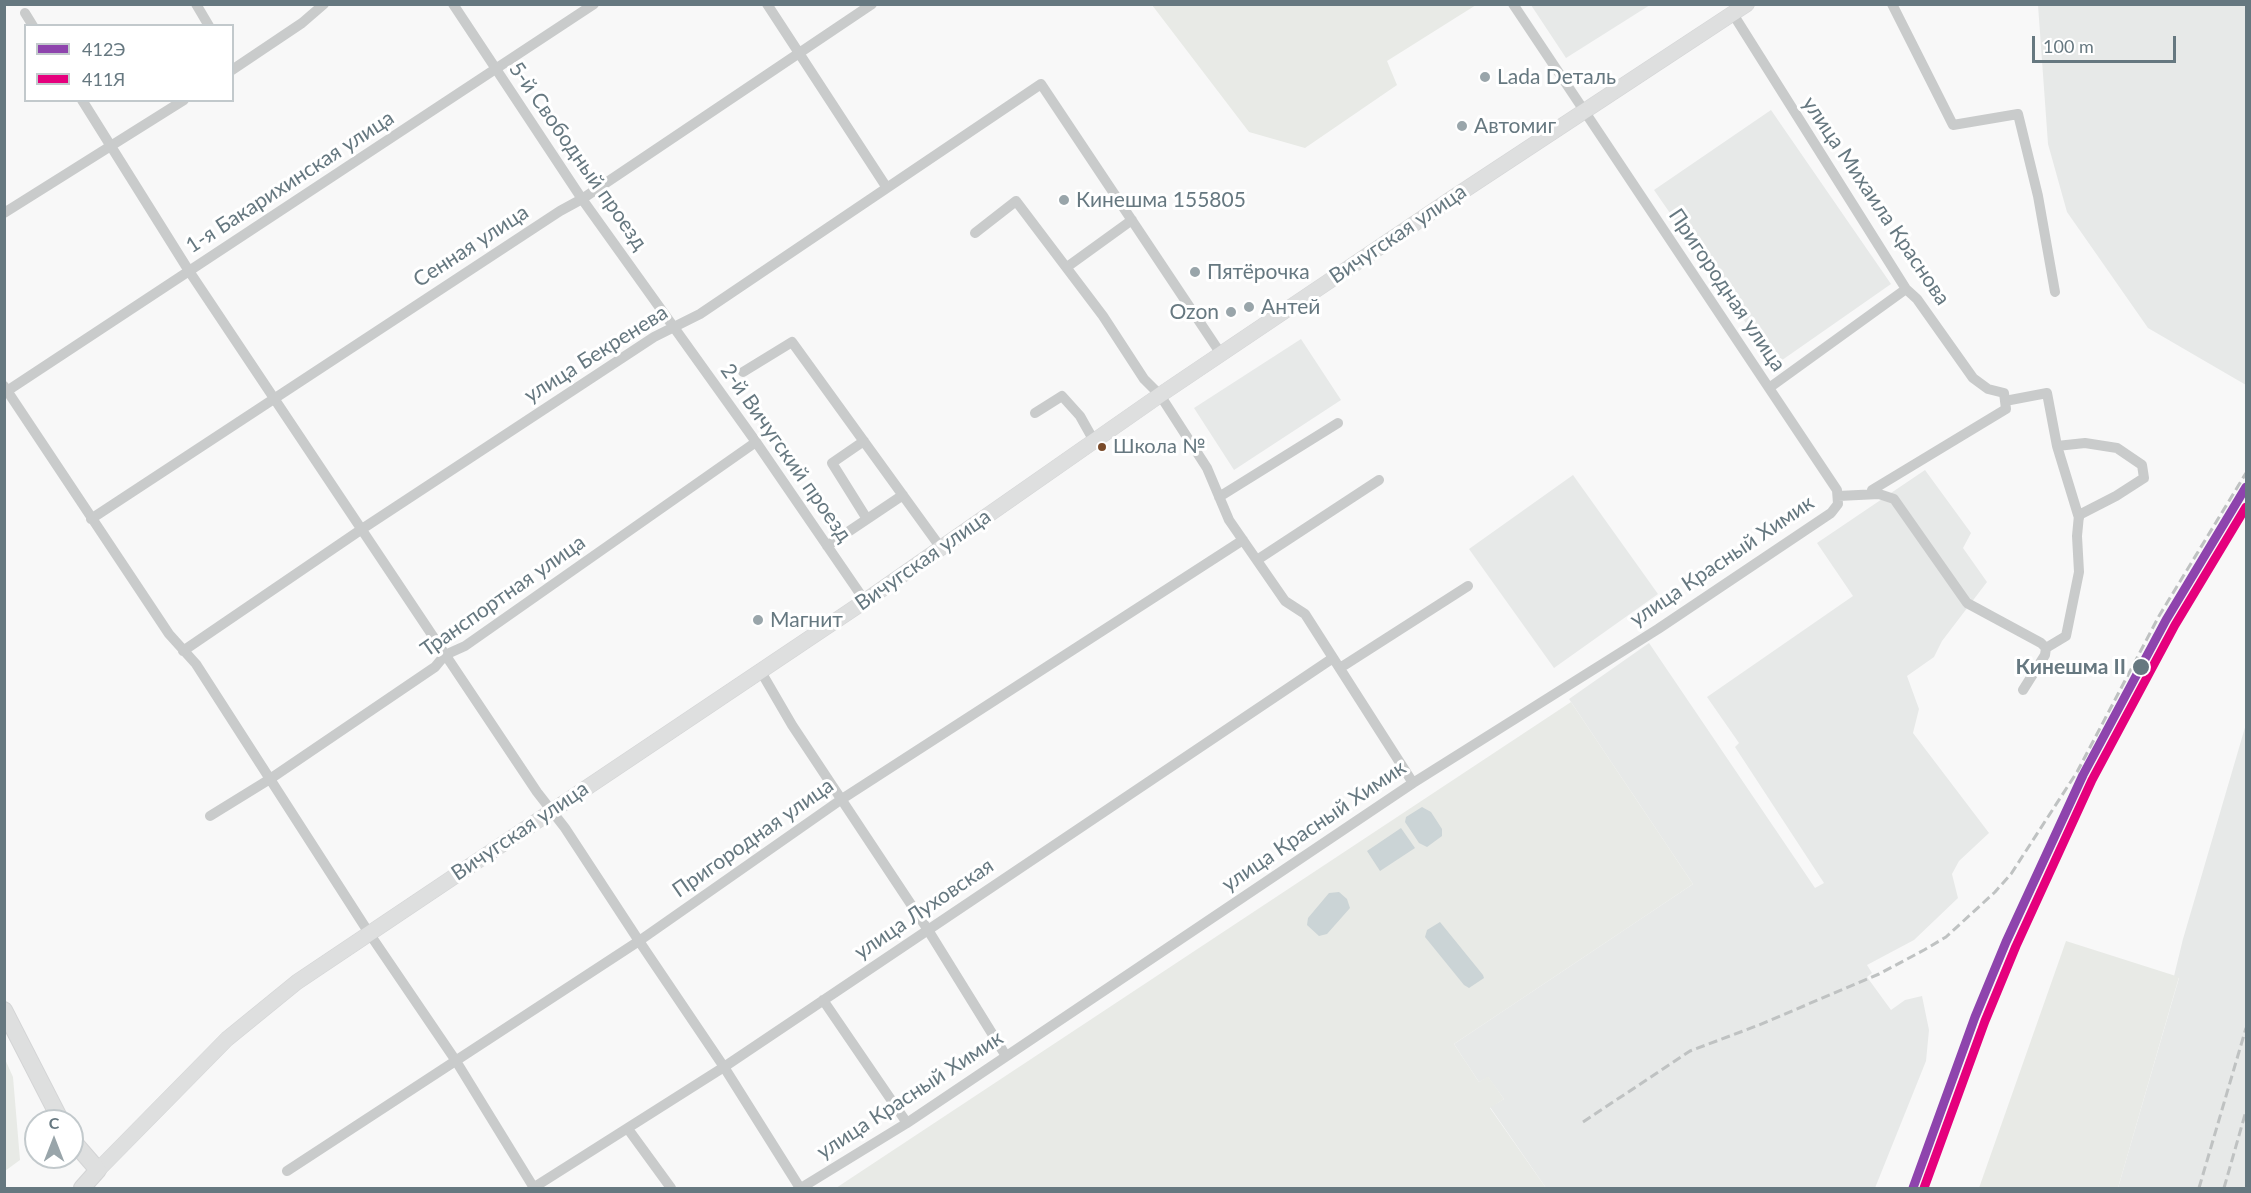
<!DOCTYPE html>
<meta charset="utf-8">
<style>
body{margin:0}
#map{position:relative;width:2251px;height:1193px;overflow:hidden;background:#f8f8f8;font-family:Lato,sans-serif}
canvas{display:block}
.frame{position:absolute;inset:0;border:6px solid #667880;pointer-events:none}
.legend{position:absolute;left:24px;top:24px;width:210px;height:78px;box-sizing:border-box;background:#fff;border:2px solid #c2c9cc;margin:0;padding:8px 10px;list-style:none;font-size:18px;color:#667880}
.legend li{display:flex;align-items:center;gap:12px;height:30px}
.legend b{width:30px;border:2px solid #c2c9cc}
.north{position:absolute;left:24px;top:1109px;width:60px;height:60px;box-sizing:border-box;background:#fff;border:2px solid #c2c9cc;border-radius:50%;rotate:0deg;font-size:16px;font-weight:700;line-height:24px;text-align:center;color:#667880}
.north::after{content:'';display:block;margin:auto;width:21px;height:27px;background:#99a5aa;clip-path:polygon(50% 0,100% 100%,50% 72%,0 100%)}
.scale{position:absolute;left:2032px;top:36px;width:144px;height:27px;box-sizing:border-box;border:3px solid #667880;border-top:0;padding-left:8px;font-size:18px;line-height:21px;white-space:nowrap;color:#667880;-webkit-text-stroke:4px #fff;paint-order:stroke}
</style>
<div id="map">
<canvas width="2251" height="1193"></canvas>
<div class="frame"></div>
<ul class="legend">
<li><b style="height:8px;background:#8e44ad"></b>412Э</li>
<li><b style="height:8px;background:#e5007d"></b>411Я</li>
</ul>
<div class="north">С</div>
<div class="scale">100 m</div>
</div>
<script>
const c = document.querySelector('canvas').getContext('2d');
c.lineJoin = 'round';
function fill(path, color) { c.fillStyle = color; c.fill(path, 'evenodd'); }
const shape = rows => new Path2D(rows.map(r => 'M' + r).join(''));
function stroke(path, color, width, dash) { c.strokeStyle = color; c.lineWidth = width; c.lineCap = dash ? 'butt' : 'round'; c.setLineDash(dash || []); c.stroke(path); }
function label(font, color, halo, rows, align = 'center') {
  c.font = font + ' Lato,sans-serif'; c.lineWidth = 6; c.setLineDash([]); c.textBaseline = 'middle'; c.strokeStyle = halo; c.fillStyle = color; for (const [text, x, y, turn = 0] of rows) {
    c.save(); c.translate(x, y); c.rotate((+turn || 0) * Math.PI / 180); c.textAlign = isNaN(turn) ? turn : align; if (halo) c.strokeText(text, 0, 0); c.fillText(text, 0, 0); c.restore();
  }
}
const built = shape([
 [1531,5,1650,5,1566,58],
 [2038,5,2246,5,2246,385,2148,328,2067,212,2048,144],
 [1771,110,1891,284,1775,365,1654,190],
 [1301,339,1341,400,1234,470,1194,408],
 [1925,470,1971,533,1963,548,1987,582,1942,641,1934,657,1907,676,1919,709,1913,733,1989,833,1959,861,1952,874,1958,898,1914,940,1867,965,1872,973,1867,977,1891,1010,1905,1000,1922,996,1929,1030,1926,1061,1875,1188,1546,1188,1490,1107,1504,1099,1488,1077,1479,1082,1454,1044,1693,884,1569,699,1649,643,1815,888,1824,883,1735,747,1739,743,1707,697,1853,596,1817,543],
 [1573,475,1658,594,1554,668,1469,549],
 [2246,724,2246,1188,2118,1188,2179,978,2174,976,2183,939]
]);
const green = shape([
 [1152,5,1476,5,1387,61,1397,85,1305,148,1249,132],
 [1571,702,1693,884,1454,1044,1479,1082,1488,1076,1504,1099,1490,1108,1546,1188,836,1188],
 [2066,941,2179,977,2118,1188,1979,1188],
 [4,1057,13,1077,20,1160,5,1171]
]);
const water = shape([
 [1422,807,1431,812,1442,829,1442,836,1427,847,1419,843,1405,822,1406,817],
 [1401,828,1415,848,1380,871,1367,851],
 [1339,892,1347,899,1350,908,1327,934,1319,936,1307,925,1308,918,1329,893],
 [1440,922,1483,975,1484,978,1469,988,1464,985,1425,937,1427,930]
]);
const street = shape([
 [196,4,209,26],
 [453,4,582,199,756,442,865,601],
 [767,4,887,188],
 [1892,4,1953,125,2018,114,2038,196,2055,292],
 [25,13,33,26],
 [1733,14,1906,289,1917,299,1973,378,1988,389,2004,393,2006,409,1872,490],
 [232,70,302,23,324,4],
 [82,100,189,271,537,792,565,828,639,941,724,1067,800,1188],
 [4,213,184,100],
 [975,233,1016,201,1103,316,1144,379,1160,395,1207,468,1229,520,1285,601,1305,614,1413,783],
 [1067,267,1132,220],
 [743,372,792,342,941,548],
 [4,386,169,634,196,664,369,933,456,1061,534,1188],
 [1769,388,1906,289],
 [7,391,594,4],
 [2005,401,2047,393,2057,446,2085,443,2117,448,2142,465,2144,478,2116,496,2079,515,2077,536,2079,572,2066,636,2046,648],
 [1035,413,1062,396,1080,416,1094,441],
 [864,441,832,463,867,519],
 [2057,446,2079,518],
 [1838,496,1879,494,1894,499,1967,603,2041,643,2046,648,2045,655,2023,690],
 [1219,497,1338,423],
 [91,519,560,211,582,199,872,4],
 [827,546,903,495],
 [1257,560,1379,480],
 [183,651,362,529,654,337,700,314,1041,84,1221,354],
 [1340,668,1468,586],
 [760,670,792,725,928,930,1006,1056],
 [210,816,270,779,435,667,445,655,465,646,756,442],
 [823,1000,907,1123],
 [628,1129,671,1188],
 [287,1171,639,941,842,799,1243,540],
 [533,1188,724,1067,1333,658],
 [801,1188,907,1123,1413,783,1658,629,1831,513,1838,504,1837,490,1513,4]
]);
const secondary = shape([
 [98,1170,227,1039,297,982,865,601,1160,395,1454,197,1747,4]
]);
const primary = shape([
 [4,1010,61,1121],
 [72,1140,98,1170,82,1188]
]);
const rail = shape([
 [1583,1122,1690,1051,1759,1025,1879,974,1924,950,1946,937,1995,892,2011,874,2077,772,2159,616,2246,473],
 [2199,1188,2246,1028],
 [2224,1188,2246,1111]
]);
const rail1 = shape([
 [1913,1188,1975,1017,2006,942,2083,775,2166,620,2246,487]
]);
const rail2 = shape([
 [1924,1188,1985,1021,2016,946,2092,780,2175,625,2246,507]
]);
const markers = [
 [1485,77,6,"#99a5aa"],
 [1462,126,6,"#99a5aa"],
 [1064,200,6,"#99a5aa"],
 [1195,272,6,"#99a5aa"],
 [1249,307,6,"#99a5aa"],
 [1231,312,6,"#99a5aa"],
 [1102,447,5,"#7a4b2a"],
 [758,620,6,"#99a5aa"],
 [2141,667,9,"#667880"]
];
const busNames = [
 ["Школа №",1113,447]
];
const poiNames = [
 ["Lada Dеталь",1497,77],
 ["Автомиг",1474,126],
 ["Кинешма 155805",1076,200],
 ["Пятёрочка",1207,272],
 ["Антей",1261,307],
 ["Ozon",1219,312,"right"],
 ["Магнит",770,620]
];
const streetNames = [
 ["5-й Свободный проезд",578,156,55],
 ["1-я Бакарихинская улица",290,182,-33],
 ["улица Михаила Краснова",1876,201,56],
 ["Вичугская улица",1398,234,-34],
 ["Сенная улица",471,246,-33],
 ["Пригородная улица",1727,290,56],
 ["улица Бекренева",596,354,-32],
 ["2-й Вичугский проезд",786,453,55],
 ["Вичугская улица",923,560,-35],
 ["улица Красный Химик",1722,561,-34],
 ["Транспортная улица",503,596,-35],
 ["улица Красный Химик",1314,826,-34],
 ["Вичугская улица",520,831,-34],
 ["Пригородная улица",753,838,-35],
 ["улица Луховская",924,909,-34],
 ["улица Красный Химик",910,1095,-33]
];
const stopNames = [
 ["Кинешма II",2126,667]
];
fill(built, '#e7e9e8');
fill(green, '#e8eae6');
fill(water, '#cbd4d6');
stroke(secondary, '#d4d5d6', 16);
stroke(primary, '#d3d4d5', 18);
stroke(street, '#c9cbcb', 10);
stroke(secondary, '#dedfdf', 15);
stroke(primary, '#dedfdf', 16);
stroke(rail, '#bfc2c2', 3, [9, 4.5]);
stroke(rail1, '#8e44ad', 9);
stroke(rail2, '#e5007d', 9);
for (const [x, y, r, color] of markers) { const dot = new Path2D(); dot.arc(x, y, r, 0, 2 * Math.PI); c.fillStyle = color; c.fill(dot); stroke(dot, '#fff', 2); }
label('20px', '#667880', '#fff', busNames, 'left');
label('21px', '#667880', '#fff', poiNames, 'left');
label('21px', '#667880', '#fff', streetNames);
label('bold 21px', '#667880', '#fff', stopNames, 'right');
</script>
